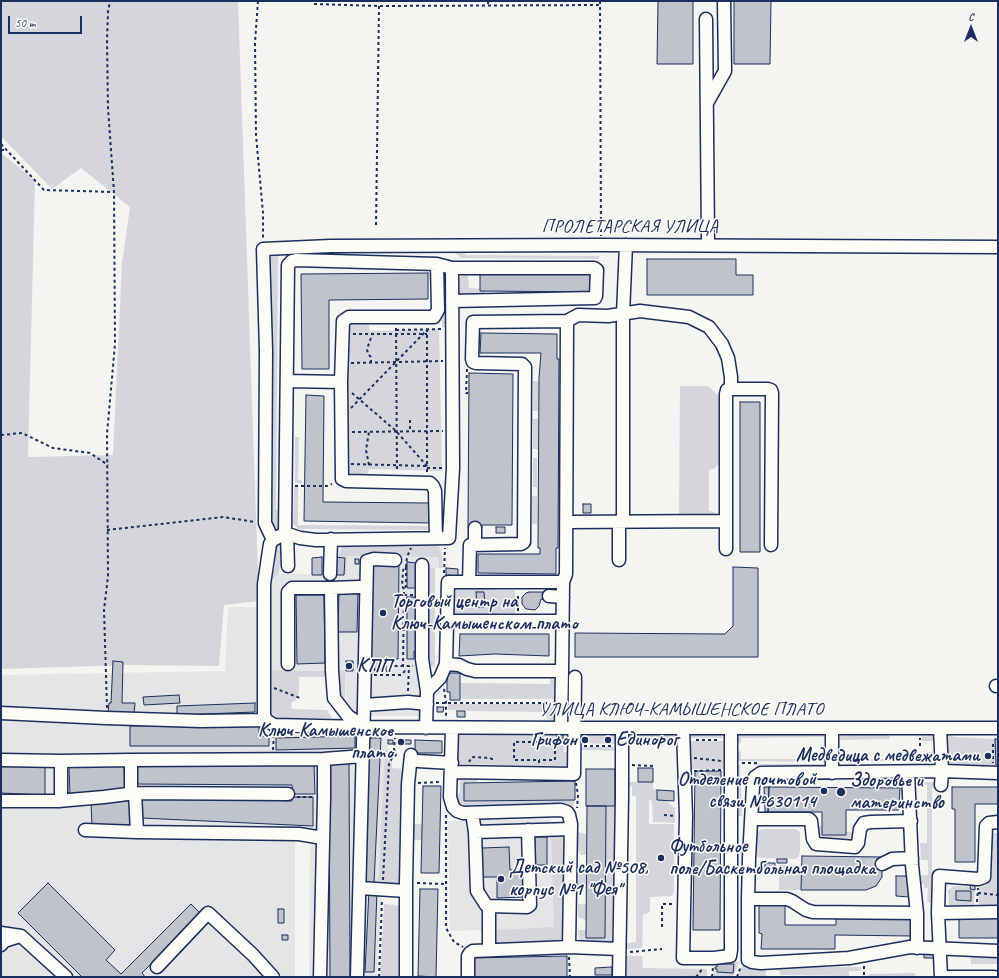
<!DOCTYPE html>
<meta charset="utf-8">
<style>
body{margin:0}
#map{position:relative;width:999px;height:978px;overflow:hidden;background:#f4f4f1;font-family:Caveat,sans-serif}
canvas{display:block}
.frame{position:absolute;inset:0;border:2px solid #1b2f5e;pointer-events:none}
.north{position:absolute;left:951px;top:8px;width:40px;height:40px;-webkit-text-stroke:3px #fdfcf7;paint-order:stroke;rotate:0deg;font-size:11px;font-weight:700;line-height:16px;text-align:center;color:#1b2f5e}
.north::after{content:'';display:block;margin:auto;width:14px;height:18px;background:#1b2f5e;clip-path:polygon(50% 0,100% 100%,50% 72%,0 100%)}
.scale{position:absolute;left:8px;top:16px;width:74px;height:18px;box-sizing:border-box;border:2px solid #1b2f5e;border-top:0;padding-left:5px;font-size:12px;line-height:14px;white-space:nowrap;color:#1b2f5e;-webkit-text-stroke:3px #fdfcf7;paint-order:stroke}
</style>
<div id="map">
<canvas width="999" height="978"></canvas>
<div class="frame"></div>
<div class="north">С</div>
<div class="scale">50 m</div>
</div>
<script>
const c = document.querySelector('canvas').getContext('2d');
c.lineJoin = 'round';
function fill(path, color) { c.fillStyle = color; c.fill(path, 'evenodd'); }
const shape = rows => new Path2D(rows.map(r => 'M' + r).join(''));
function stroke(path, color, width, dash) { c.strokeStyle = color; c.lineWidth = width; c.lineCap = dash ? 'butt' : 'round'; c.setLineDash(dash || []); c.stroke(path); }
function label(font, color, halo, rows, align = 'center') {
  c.font = font + ' Caveat,sans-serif'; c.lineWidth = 3; c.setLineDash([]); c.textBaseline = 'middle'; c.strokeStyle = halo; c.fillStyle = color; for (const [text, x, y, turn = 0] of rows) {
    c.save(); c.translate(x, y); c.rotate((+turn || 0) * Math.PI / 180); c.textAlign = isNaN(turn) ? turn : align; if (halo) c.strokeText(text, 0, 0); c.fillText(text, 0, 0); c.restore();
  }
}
const built = shape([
 [346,556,439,557,439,568,435,568,435,668,421,667,421,716,355,716,346,706,345,671,272,670,272,578,279,574,346,575],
 [228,607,265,607,266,731,389,727,388,747,389,764,377,977,309,977,310,832,295,839,295,977,1,977,1,675,225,671],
 [551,819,554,928,450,931,448,821]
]);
const green = shape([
 [1,1,238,1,259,601,224,605,219,666,127,665,1,669,1,153,35,180,28,457,113,455,122,263,130,207,81,168,52,189,1,136],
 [456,245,465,245,465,255,599,256,599,259,461,258,456,254],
 [450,247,450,252,278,254,276,509,283,515,281,530,272,533,271,514,269,263,271,255,276,250],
 [442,271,446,271,446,328,442,327],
 [464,274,468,275,469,288,485,289,485,298,462,296,459,292,460,277],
 [363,320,369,325,370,331,439,329,442,471,369,469,367,476,347,476,346,325,350,321],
 [533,381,538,381,538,411,533,411],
 [680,386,708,386,719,396,719,464,714,469,709,470,709,511,715,512,714,515,679,516],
 [533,419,538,419,538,449,533,449],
 [295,437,299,437,298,480,302,480,302,483,295,483],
 [533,458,537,458,537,487,533,487],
 [294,487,298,487,298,525,428,526,427,530,298,529,293,524],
 [532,496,537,496,537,524,532,524],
 [280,541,281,554,279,574,272,579,272,670,326,671,328,677,299,677,299,693,295,701,292,702,291,709,327,710,332,718,276,718,272,716,270,712,271,579,275,566,275,545],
 [347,543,435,543,438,545,441,550,443,568,439,568,439,557,347,556,346,575,344,575,345,558,338,557,341,548],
 [428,568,435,568,435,593,428,593],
 [454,587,495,587,495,590,515,590,515,613,493,614,492,617,454,617,451,614,451,589],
 [427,596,435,596,435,665,428,665],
 [335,671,345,671,345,705,339,699],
 [550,677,555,681,556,699,461,699,461,683,550,684],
 [448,704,556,704,556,717,554,721,551,722,546,717,546,712,466,711,466,710,448,710],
 [637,732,670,733,675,737,676,741,640,742,631,737,632,735],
 [585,733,614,734,617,740,617,744,578,743,581,735],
 [695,733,717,733,724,738,689,738],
 [848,733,933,734,934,736,933,741,922,741,922,735,911,734,890,734,890,739,840,740,840,737,843,734],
 [944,733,953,734,953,737,995,739,996,765,944,765],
 [824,734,824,737,741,738,741,743,736,742,734,736,740,735],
 [454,735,564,735,564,752,569,752,569,766,457,764],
 [688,741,723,741,728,755,727,769,688,769],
 [578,747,618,747,617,751,585,750,578,750],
 [385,751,392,751,392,768,405,769,402,889,378,888],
 [741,751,741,759,828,759,828,762,733,761,735,753],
 [923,752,932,752,934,756,933,760,836,762,838,757,844,753,843,760,923,758],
 [933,763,929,765,836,768,836,766],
 [753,764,828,764,829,767,753,765],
 [734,765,740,765,742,816,737,816,738,900,736,900],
 [454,777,477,777,477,782,464,783,464,801,575,800,573,807,461,808,454,801,454,793,460,793,460,781,454,780],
 [625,782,653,782,653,789,657,790,657,800,666,801,675,808,675,823,653,822,652,801,649,800,649,824,674,824,674,891,672,896,650,897,650,912,643,915,642,948,627,949,627,943,636,942,636,796,632,796,632,786,625,787],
 [923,782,937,782,937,787,932,788,932,870,937,870,935,882,931,882,931,902,927,902,928,888,924,888,924,884,921,884,921,875,928,875,928,860,921,860,920,843,927,843,927,785,920,784],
 [606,806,615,806,612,943,581,942,579,940,578,930,586,930,586,938,605,938],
 [679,818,681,818,680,886,677,886],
 [409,824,422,824,422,840,409,840],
 [814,826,822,826,846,835,846,832,853,832,850,838,846,841,819,840],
 [764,829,794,829,798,830,800,834,800,851,799,856,797,858,793,859,761,858,758,857,756,854,756,833,759,830],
 [551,831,566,832,565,934,563,939,557,942,493,944,492,930,554,927],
 [578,832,586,834,586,855,581,855,578,851],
 [990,833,997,833,997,837,998,837,998,907,979,907,979,883,991,882,991,855,993,855,993,850,989,850],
 [579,865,586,866,586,887,580,886,578,884],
 [779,865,802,865,801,890,779,890],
 [954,886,970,887,970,889,975,890,974,906,952,906,952,908,949,905,948,890],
 [384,904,404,906,402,977,380,977],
 [578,904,586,904,586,920,579,918,578,916],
 [624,956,642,956,643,968,707,969,707,977,628,977,625,975],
 [971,956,998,956,998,964,971,964],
 [733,961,740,962,733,977,713,977,714,971,733,973],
 [742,966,861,967,861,971,849,971,849,976,780,975,779,970,766,970,766,977,738,976],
 [915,973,915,977,865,977,870,974]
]);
const building = shape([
 [658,1,693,1,693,64,657,64,658,1],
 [734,1,771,1,770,64,734,64,734,1],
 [647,259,736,259,736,275,753,275,753,295,647,295,647,259],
 [480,272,593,272,592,292,480,291,480,272],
 [428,273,428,299,329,300,329,369,302,369,301,274,428,273],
 [481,333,557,334,557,359,559,359,558,548,556,548,556,574,478,573,478,554,540,554,540,548,538,548,539,378,541,353,480,353,481,333],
 [469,373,513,374,512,525,482,525,482,528,468,528,469,373],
 [306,395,324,396,323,502,429,503,429,523,304,521,306,395],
 [740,402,760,402,760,552,740,552,740,402],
 [583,504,591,504,591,513,583,513,583,504],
 [496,527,505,527,505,533,496,533,496,527],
 [322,557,322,575,312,575,312,558,322,557],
 [334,557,345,558,344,575,333,575,334,557],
 [355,559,359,559,359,564,355,564,355,559],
 [368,561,399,562,398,659,386,659,386,669,367,669,368,561],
 [407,562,416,563,416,588,407,588,407,562],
 [733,567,758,568,758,657,575,657,575,633,725,634,733,626,733,567],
 [446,568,458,569,458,576,446,575,446,568],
 [339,590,358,591,357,632,338,632,339,590],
 [476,592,484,592,485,607,477,607,476,592],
 [529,592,546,592,546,599,541,599,539,606,535,610,526,609,522,604,522,597,526,593,529,592],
 [296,595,324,595,325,663,297,664,296,595],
 [407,597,416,597,416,651,414,651,414,659,407,659,407,597],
 [460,634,549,634,549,656,495,654,459,656,460,634],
 [113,661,123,662,122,703,135,703,134,714,108,713,109,703,111,703,113,661],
 [346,661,353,661,353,671,346,671,346,661],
 [447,673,460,673,460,700,450,700,450,692,447,692,447,673],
 [179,695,180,703,144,705,143,697,179,695],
 [255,703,255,712,177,715,177,706,255,703],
 [437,707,444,707,443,712,437,712,437,707],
 [457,711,465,711,465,717,457,717,457,711],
 [259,724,259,736,269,736,269,746,130,746,130,726,259,724],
 [557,735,563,735,563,743,557,744,557,735],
 [355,736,355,748,276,750,276,738,355,736],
 [368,738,381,738,374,883,363,883,368,738],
 [995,739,998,739,998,765,996,765,995,739],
 [388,740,393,740,393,744,388,744,388,740],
 [398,740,405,740,405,744,397,744,398,740],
 [405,740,411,740,411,744,405,744,405,740],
 [415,740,442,741,442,753,415,753,415,740],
 [329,761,349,761,350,977,330,977,329,761],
 [1,762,45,762,45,795,1,793,1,762],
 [314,763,315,794,293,794,292,785,137,784,137,764,314,763],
 [124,765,125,793,70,795,69,767,124,765],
 [638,768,653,768,653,782,638,782,638,768],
 [586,769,615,769,615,806,586,806,586,769],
 [695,771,721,771,720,930,693,930,695,771],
 [575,781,575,800,464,801,464,783,575,781],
 [423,786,441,786,439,873,421,873,423,786],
 [764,787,769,787,768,812,765,812,764,787],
 [769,787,900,788,899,810,846,810,846,835,822,835,822,812,768,812,769,787],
 [952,787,998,787,998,804,975,804,975,862,955,862,955,809,952,809,952,787],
 [657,790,674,791,674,801,657,800,657,790],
 [142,796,292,801,292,797,313,797,313,826,141,818,142,796],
 [130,800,132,825,92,826,91,802,130,800],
 [587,806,606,806,605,938,586,938,587,806],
 [535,837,547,837,547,865,534,865,535,837],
 [509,847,510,870,524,870,524,897,497,898,497,877,482,877,482,848,509,847],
 [802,856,882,857,882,877,876,886,866,890,801,890,802,856],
 [777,859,787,859,787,863,777,863,777,859],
 [765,863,775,863,775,869,765,868,765,863],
 [896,876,909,876,909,897,896,896,896,876],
 [48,883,115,950,106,960,121,974,191,904,201,914,142,973,145,977,82,977,18,913,48,883],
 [971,883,975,883,975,890,970,889,971,883],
 [420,889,438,889,436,977,418,976,420,889],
 [369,890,377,891,374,972,365,972,369,890],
 [956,891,971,891,971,901,956,900,956,891],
 [759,904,785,904,785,925,836,925,836,916,911,916,911,936,835,935,835,949,761,949,762,934,759,933,759,904],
 [278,909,284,909,284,923,278,923,278,909],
 [959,917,998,917,998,938,959,938,959,917],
 [282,935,288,935,288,940,282,940,282,935],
 [924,952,935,952,934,958,924,958,924,952],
 [567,956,567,977,471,977,471,958,567,956],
 [717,964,734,964,733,973,717,972,717,969,715,969,715,967,717,967,717,964],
 [612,967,612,975,595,975,595,968,612,967]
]);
const minorTunnel = shape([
 [866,865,882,864]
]);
const path = shape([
 [258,1,255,43,256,135,263,213,263,240],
 [488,1,488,5],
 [600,1,601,236],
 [314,4,379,6,600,5],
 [1,144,44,190,114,192,108,108,107,40,108,12,110,1],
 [1,150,7,150],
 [376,225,379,6],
 [396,328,397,472],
 [396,330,442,329],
 [353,334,427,334],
 [351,363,443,361],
 [371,363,371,357,368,354,367,349,372,335],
 [467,369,466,393,468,393],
 [352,393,396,431,427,466,427,473],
 [351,408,427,330],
 [410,420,410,431],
 [352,432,443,431],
 [1,435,22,433,53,448,90,453,108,465],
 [351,464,427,466,427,326],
 [369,465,366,450,369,432],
 [427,468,444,468],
 [295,486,327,486,332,484],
 [107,530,223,517,255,522],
 [406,567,407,557,411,548],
 [444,573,445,548],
 [404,595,413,595],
 [518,611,518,593],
 [403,667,404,589,402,586,403,571,404,568,406,567,406,586,404,589],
 [374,670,388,671,390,666,413,666],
 [374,675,401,675,405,671,409,671],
 [274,688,300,698],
 [444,689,446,703,446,718],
 [408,691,409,666],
 [436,703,552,703],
 [107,708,104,610,108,576,107,434,115,344,114,192],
 [696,740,720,740],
 [631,741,635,741,643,744,672,743],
 [993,744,993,763],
 [584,746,611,746],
 [920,746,920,738],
 [273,750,274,734],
 [694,758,722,761],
 [469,762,472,757,490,758,492,759,492,762],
 [539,763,539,760,514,760,514,742,555,742,555,760,539,760],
 [742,763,758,763],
 [632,765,653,766],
 [694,771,721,770],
 [418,783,438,782,441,780],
 [576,783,578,795,577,808],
 [297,797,313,797],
 [446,815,446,928,454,942,463,947],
 [664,815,676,816],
 [383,880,389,764,392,758,396,755,394,749,395,738],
 [417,883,445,884],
 [978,893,998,895],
 [977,902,978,888],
 [662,927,662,904,675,904],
 [630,952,662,949],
 [569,957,570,977],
 [864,966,864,977],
 [379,977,382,900],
 [696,977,703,968],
 [712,977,713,967],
 [737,977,741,966]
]);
const minor = shape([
 [706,19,708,241],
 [707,103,725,71,724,1],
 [567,321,578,315,608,316,640,311,689,317,709,327,722,344,728,358,731,377,731,389],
 [287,381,341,382],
 [619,521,619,560],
 [623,521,623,314,626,245],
 [726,521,726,394,727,390,731,389,768,389,771,390,772,393,771,545],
 [566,522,726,521,726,549],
 [285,533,273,540,270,544,264,584,264,715,266,720,274,725,364,727,574,728,998,728],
 [285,533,300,538,316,540,449,538,453,468,452,268],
 [285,533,288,265,292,261,296,260,437,264],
 [287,533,288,566],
 [436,538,435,491,433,486,430,483,346,481,342,479,341,382,343,321,349,317,434,317,438,310,437,264,452,268,594,268,597,270,596,296,595,298,452,301],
 [273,540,265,523,266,351,263,249,331,246,601,245,998,247],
 [475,544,475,528],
 [422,565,422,659,427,691],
 [330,574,331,539],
 [469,582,470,545,521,544,524,542,525,367,522,364,476,363,473,362,472,359,473,322,567,321,566,574,563,582,562,671],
 [331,588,359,587],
 [549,596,563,597],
 [447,621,562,621],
 [288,664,288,592,292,588,331,588,332,671,334,698,348,716,364,727],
 [446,664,459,665,467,669,475,671,562,671,561,728],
 [996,686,998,686],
 [364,705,367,561,374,559,395,560],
 [1,713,106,718,201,721,266,720],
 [426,728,427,691,440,678,446,664,448,582,563,582],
 [452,728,450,797,453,807,457,811,463,813,561,810,567,812,569,815,571,824,569,947],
 [940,728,942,771,761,773,755,777,753,786,749,858,748,899,748,960,752,962,761,963,849,958,910,947,998,951],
 [683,729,686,816,683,958,714,958,730,956,731,950,731,728],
 [832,729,832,773],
 [1,760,61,761,131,760,324,759],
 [61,761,61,801],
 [418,761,452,763],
 [452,772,574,774,575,677],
 [908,772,912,865,917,913,917,948],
 [941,785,942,771,998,773],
 [131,793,131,760],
 [135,793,137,832,299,834,323,838],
 [1,801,58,801,104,797,135,793,288,794],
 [472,813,475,832,477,891,486,905,489,906,527,907,530,905,528,830],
 [751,819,809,819,811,821,813,839,816,844,855,847,858,843,860,829,864,823,871,822,911,821],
 [85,830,137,832],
 [475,832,571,829],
 [882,864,892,859,912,858],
 [360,888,406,891],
 [748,899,787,899,792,901,806,910,813,912,917,913],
 [938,913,998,912],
 [1,933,21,936,66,977],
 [1,945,4,941,20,936],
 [489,950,489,906],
 [157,967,208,913,253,955,273,977],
 [320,977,324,798,324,759,363,756],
 [357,977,364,705,408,702,427,704],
 [406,977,406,883,408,784,411,755],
 [468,977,468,956,470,953,473,951,569,947,619,949],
 [619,977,622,796,622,728],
 [941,977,938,913,939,876,978,879,984,877,986,826,989,823,998,822],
 [948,977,994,977]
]);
const markers = [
 [383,613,4,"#1b2f5e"],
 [349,666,4,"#1b2f5e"],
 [585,740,4,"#1b2f5e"],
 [608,740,4,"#1b2f5e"],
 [401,742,4,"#1b2f5e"],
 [988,756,4,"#1b2f5e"],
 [824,791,4,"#1b2f5e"],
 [841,792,5,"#1b2f5e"],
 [661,858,4,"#1b2f5e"],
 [501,879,4,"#1b2f5e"]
];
const streetNames = [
 ["ПРОЛЕТАРСКАЯ УЛИЦА",630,227],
 ["УЛИЦА КЛЮЧ-КАМЫШЕНСКОЕ ПЛАТО",681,710]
];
const poiNames = [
 ["Торговый центр на",391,602],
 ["Ключ-Камышенском плато",391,624],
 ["КПП",357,666],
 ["Ключ-Камышенское",393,731,"right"],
 ["плато",393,753,"right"],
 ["Грифон",577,740,"right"],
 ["Единорог",616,740],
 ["Медведица с медвежатами",980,756,"right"],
 ["Отделение почтовой",816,780,"right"],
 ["связи №630114",816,802,"right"],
 ["Здоровье и",850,781],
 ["материнство",850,803],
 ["Футбольное",669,847],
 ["поле/Баскетбольная площадка",669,869],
 ["Детский сад №508,",509,868],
 ["корпус №1 \"Фея\"",509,890]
];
fill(built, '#e4e5e6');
fill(green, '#d4d6db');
fill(building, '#bfc3cc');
stroke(building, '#1b2f5e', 1);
stroke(minorTunnel, '#c9cdd4', 12, [12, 6]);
stroke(minor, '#1b2f5e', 15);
stroke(path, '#1b2f5e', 2, [3, 3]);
stroke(minor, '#fdfcf7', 12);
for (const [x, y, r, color] of markers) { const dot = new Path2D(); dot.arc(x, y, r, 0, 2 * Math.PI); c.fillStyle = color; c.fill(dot); stroke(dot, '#fdfcf7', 1.5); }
label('19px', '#1b2f5e', '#fdfcf7', streetNames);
label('bold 19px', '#1b2f5e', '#fdfcf7', poiNames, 'left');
</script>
